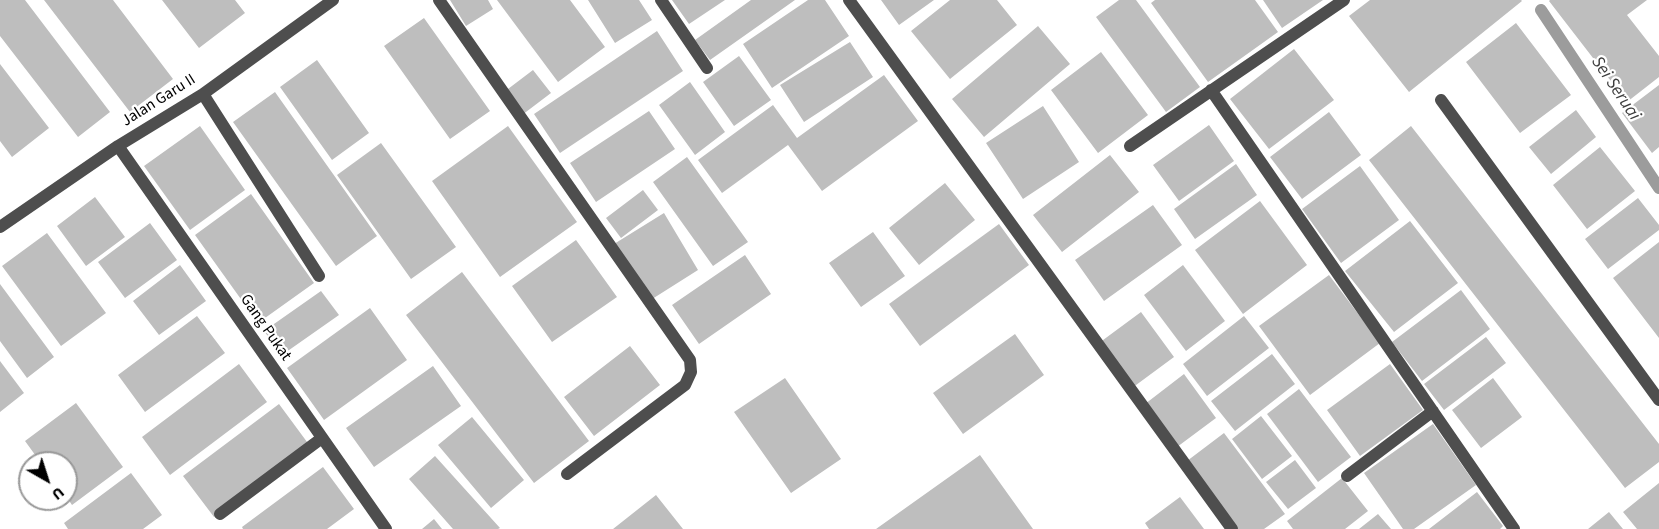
<!DOCTYPE html>
<style>
body{margin:0}
#map{position:relative;width:1659px;height:529px;overflow:hidden;background:#fff;font-family:"Source Sans 3",sans-serif}
canvas{display:block}
.north{position:absolute;left:18px;top:451px;width:60px;height:60px;box-sizing:border-box;background:#fff;border:2px solid #999;border-radius:50%;rotate:141deg;font-size:16px;font-weight:700;line-height:24px;text-align:center;color:#000}
.north::after{content:'';display:block;margin:auto;width:21px;height:27px;background:#000;clip-path:polygon(50% 0,100% 100%,50% 72%,0 100%)}
</style>
<div id="map">
<canvas width="1659" height="529"></canvas>
<div class="north">U</div>
</div>
<script>
const c = document.querySelector('canvas').getContext('2d');
c.lineJoin = 'round';
const shape = rows => new Path2D(rows.map(r => 'M' + r).join(''));
function stroke(path, color, width, dash) { c.strokeStyle = color; c.lineWidth = width; c.lineCap = dash ? 'butt' : 'round'; c.setLineDash(dash || []); c.stroke(path); }
function fill(path, color) { c.fillStyle = color; c.fill(path, 'evenodd'); }
function label(font, color, halo, rows, align = 'center') {
  c.font = font + ' "Source Sans 3",sans-serif'; c.lineWidth = 4.5; c.setLineDash([]); c.textBaseline = 'middle'; c.strokeStyle = halo; c.fillStyle = color; for (const [text, x, y, turn = 0] of rows) {
    c.save(); c.translate(x, y); c.rotate((+turn || 0) * Math.PI / 180); c.textAlign = isNaN(turn) ? turn : align; if (halo) c.strokeText(text, 0, 0); c.fillText(text, 0, 0); c.restore();
  }
}
const stream = shape([
 [1541,10,1659,188]
]);
const building = shape([
 [0,0,25,0,110,112,78,137,0,36],
 [44,0,113,0,173,79,130,112],
 [162,0,235,0,245,13,199,48],
 [450,0,488,0,493,9,466,26],
 [497,0,570,0,605,47,558,82],
 [588,0,639,0,652,20,615,43],
 [672,0,725,0,689,24],
 [751,0,795,0,710,60,695,40],
 [808,0,825,0,849,36,772,88,743,44],
 [881,0,934,0,899,25],
 [950,0,997,0,1017,25,950,79,911,31],
 [1119,0,1136,0,1200,87,1166,112,1096,17],
 [1155,0,1255,0,1278,32,1208,82,1151,3],
 [1263,0,1323,0,1282,28],
 [1370,0,1521,0,1522,1,1409,92,1349,16],
 [1550,0,1647,0,1627,15,1659,56,1659,77,1627,102,1549,1],
 [424,18,490,111,450,139,384,46],
 [1516,23,1571,95,1520,133,1466,62],
 [1038,26,1070,64,984,137,952,99],
 [657,31,683,71,560,153,534,114],
 [850,42,873,77,804,122,780,85],
 [1294,49,1334,100,1269,149,1230,99],
 [1101,52,1148,115,1098,153,1051,90],
 [739,56,771,100,734,126,703,82],
 [317,60,369,133,332,160,280,87],
 [0,64,49,128,12,157,0,141],
 [533,70,551,93,522,115,504,92],
 [884,75,918,121,822,191,788,145,722,193,698,160,773,105,797,138],
 [690,82,725,132,695,155,659,105],
 [1659,85,1659,147,1652,153,1622,113],
 [275,92,377,236,336,266,233,122],
 [1043,106,1079,162,1023,199,986,143],
 [1576,110,1596,137,1551,174,1529,147],
 [649,111,675,149,596,202,570,163],
 [1329,112,1361,155,1302,199,1270,157],
 [1209,125,1234,161,1179,201,1153,165],
 [200,126,245,190,190,230,144,166],
 [508,126,577,222,500,277,432,181],
 [1411,126,1659,444,1659,462,1625,488,1369,160],
 [381,143,456,247,411,279,337,175],
 [1600,147,1635,191,1587,229,1553,185],
 [1110,155,1139,192,1062,252,1033,215],
 [687,157,748,242,713,266,653,182],
 [1236,164,1257,195,1195,239,1174,209],
 [1360,166,1399,220,1341,263,1302,209],
 [945,183,975,220,919,265,889,228],
 [643,190,658,210,621,238,606,218],
 [251,194,314,283,258,323,195,235],
 [95,197,125,237,86,266,57,226],
 [1638,198,1659,225,1659,230,1608,269,1585,239],
 [1260,201,1307,265,1243,314,1195,250],
 [1153,205,1182,245,1104,301,1075,260],
 [664,213,698,270,649,301,614,244],
 [1410,221,1458,283,1394,332,1345,271],
 [150,223,177,260,125,298,98,262],
 [999,224,1029,265,920,346,889,304],
 [873,232,905,276,861,307,829,263],
 [47,233,106,313,61,346,2,266],
 [576,240,617,297,552,342,512,286],
 [1659,242,1659,338,1613,278],
 [745,255,771,294,699,344,672,305],
 [180,265,206,301,159,335,133,301],
 [1183,265,1225,321,1186,351,1144,295],
 [462,272,589,441,534,483,406,315],
 [1329,275,1380,343,1310,395,1259,326],
 [0,284,54,357,27,378,0,341],
 [1461,290,1490,329,1422,381,1392,342],
 [321,291,339,315,282,355,264,331],
 [370,308,407,360,324,420,287,368],
 [1141,312,1174,357,1132,388,1099,343],
 [197,316,225,353,145,412,118,375],
 [1244,316,1269,348,1207,396,1183,364],
 [1015,334,1044,375,963,434,933,393],
 [1486,337,1506,363,1444,410,1424,384],
 [630,346,660,385,594,436,564,397],
 [1272,354,1295,384,1235,431,1211,401],
 [0,361,24,393,0,412],
 [239,364,267,402,170,475,142,437],
 [1390,364,1423,410,1360,456,1327,410],
 [433,366,461,406,374,467,346,428],
 [1184,374,1216,418,1177,447,1145,404],
 [785,378,841,459,791,493,734,412],
 [1493,378,1522,417,1481,448,1452,410],
 [1299,389,1351,457,1318,482,1267,414],
 [76,403,123,467,72,505,66,496,66,463,41,463,25,441],
 [279,404,310,446,214,517,183,476],
 [1261,416,1292,456,1262,479,1232,439],
 [472,417,524,480,491,508,438,445],
 [1433,424,1476,485,1414,529,1403,529,1364,473],
 [1224,433,1285,514,1264,529,1238,529,1187,461],
 [980,455,1033,529,876,529],
 [435,456,500,528,498,529,453,529,409,479],
 [1295,460,1316,488,1288,509,1266,482],
 [323,467,354,509,327,529,243,529,242,527],
 [131,473,162,515,143,529,68,529,64,523],
 [1342,478,1368,511,1345,529,1293,529,1287,521],
 [1659,483,1659,529,1637,529,1623,512],
 [1477,492,1503,526,1500,529,1429,529],
 [656,495,683,529,613,529],
 [1180,497,1204,529,1149,529,1145,523],
 [1609,512,1623,529,1588,529],
 [1378,514,1391,529,1359,529],
 [434,519,442,529,422,529]
]);
const minor = shape([
 [439,0,690,360,691,372,685,385,567,474],
 [661,0,707,68],
 [849,0,1232,529],
 [1211,90,1514,529],
 [203,94,319,276],
 [1441,100,1659,400],
 [118,146,386,529],
 [1130,146,1344,0],
 [0,227,118,146,203,94,333,0],
 [1347,476,1433,411],
 [220,514,322,438]
]);
const streetNames = [
 ["Jalan Garu II",159,101,-32],
 ["Gang Pukat",265,328,55]
];
const waterNames = [
 ["Sei Seruai",1615,89,56]
];
stroke(stream, '#9c9c9c', 12);
fill(building, '#bebebe');
stroke(minor, '#4e4e4e', 12);
label('16px', '#000', '#fff', streetNames);
label('italic 18px', '#3d3d3d', '#fff', waterNames);
</script>
